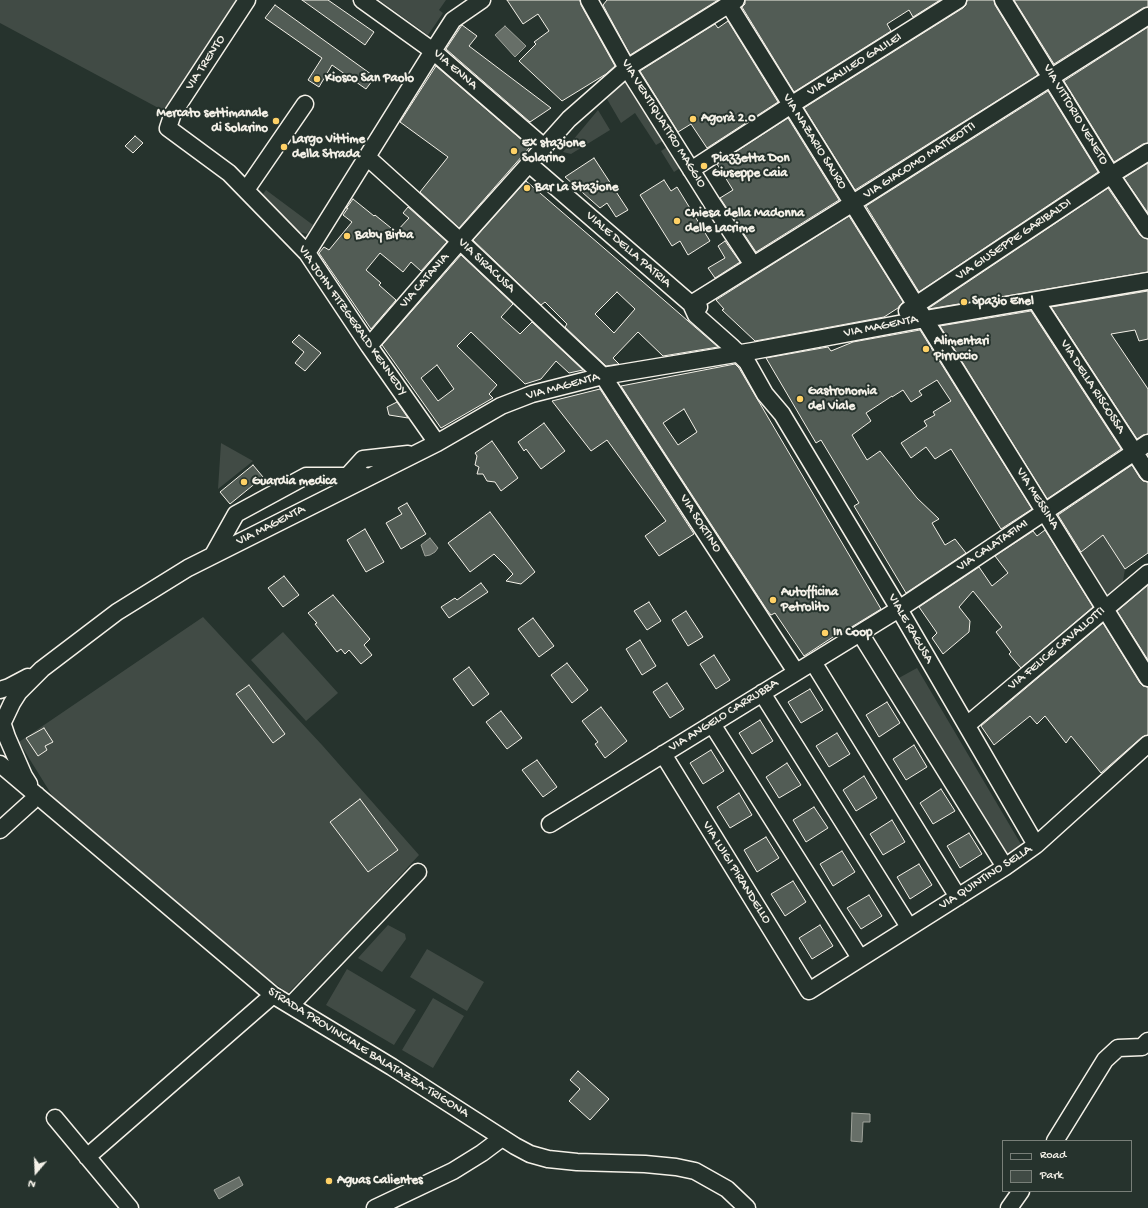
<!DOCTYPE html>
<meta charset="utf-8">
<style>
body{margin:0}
#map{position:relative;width:1148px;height:1208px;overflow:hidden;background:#26332d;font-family:"Gochi Hand",sans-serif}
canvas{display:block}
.legend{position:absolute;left:1002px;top:1140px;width:130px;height:52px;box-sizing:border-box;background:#26332d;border:1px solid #787f78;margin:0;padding:5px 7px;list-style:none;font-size:12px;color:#f4f1e8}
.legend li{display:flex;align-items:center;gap:8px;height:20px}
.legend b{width:20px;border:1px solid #787f78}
.north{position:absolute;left:16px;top:1152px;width:40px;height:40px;-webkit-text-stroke:3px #26332d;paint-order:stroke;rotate:199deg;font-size:11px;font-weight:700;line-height:16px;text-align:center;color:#f4f1e8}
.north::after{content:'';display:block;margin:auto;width:14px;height:18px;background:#f4f1e8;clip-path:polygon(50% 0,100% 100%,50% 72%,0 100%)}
</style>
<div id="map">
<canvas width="1148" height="1208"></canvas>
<ul class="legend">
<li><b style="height:5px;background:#26332d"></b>Road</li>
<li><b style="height:11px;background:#414b45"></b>Park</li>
</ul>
<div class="north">N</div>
</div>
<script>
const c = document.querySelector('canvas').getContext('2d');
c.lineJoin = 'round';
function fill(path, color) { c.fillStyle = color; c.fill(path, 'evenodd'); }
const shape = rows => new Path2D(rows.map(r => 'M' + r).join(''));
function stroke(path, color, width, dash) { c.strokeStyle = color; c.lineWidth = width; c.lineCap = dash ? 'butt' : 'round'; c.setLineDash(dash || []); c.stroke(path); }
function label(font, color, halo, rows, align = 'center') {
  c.font = font + ' "Gochi Hand",sans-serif'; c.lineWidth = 4; c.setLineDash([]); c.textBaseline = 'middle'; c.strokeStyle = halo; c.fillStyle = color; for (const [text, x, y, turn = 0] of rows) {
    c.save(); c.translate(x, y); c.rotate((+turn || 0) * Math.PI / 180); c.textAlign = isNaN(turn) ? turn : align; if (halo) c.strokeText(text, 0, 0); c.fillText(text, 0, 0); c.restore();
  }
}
const green = shape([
 [0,0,236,0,164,111,0,23],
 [379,0,446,0,439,10,443,13,428,35],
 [622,82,625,82,663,141,656,145,635,113,621,123,607,99],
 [598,110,610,130,571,154,563,152],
 [667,147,680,168,674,172,661,151],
 [266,190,313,225,307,234,299,232,263,194],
 [221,443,253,461,218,489],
 [1103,535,1125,569,1122,587,1107,599,1079,553],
 [203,617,322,745,419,855,352,928,288,993,241,959,58,805,19,742],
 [283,632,338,693,306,721,251,660],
 [917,668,1022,846,1007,855,897,679],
 [388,925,405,934,406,939,382,972,358,958],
 [427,949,484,982,467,1011,410,977],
 [347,969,416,1010,394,1045,326,1005],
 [433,998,464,1016,433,1068,402,1050]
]);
const water = shape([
 [505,26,526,46,515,57,495,35,505,26],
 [430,538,438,548,435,552,430,555,425,556,421,545,430,538],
 [852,1113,870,1114,870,1122,863,1122,862,1142,851,1141,852,1113],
 [239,1177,243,1185,219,1199,214,1190,239,1177]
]);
const building = shape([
 [302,0,328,0,374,32,365,45,302,0],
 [507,0,580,0,581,5,615,66,606,74,562,101,519,61,536,44,534,42,549,31,538,14,523,24,507,0],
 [607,0,718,0,630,55,603,5,607,0],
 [745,0,940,0,913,17,909,10,887,24,891,31,794,92,742,7,745,4,745,0],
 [967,0,994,0,995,5,1038,75,855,190,804,108,963,8,966,5,967,0],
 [1014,0,1148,0,1148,7,1143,8,1054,64,1014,0],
 [275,5,375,77,366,89,332,65,319,87,308,80,322,58,265,18,275,5],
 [728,21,778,102,707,148,691,124,678,132,640,71,715,24,718,28,728,21],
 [462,25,477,36,469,46,551,108,530,122,446,49,462,25],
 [1148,27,1148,143,1143,144,1114,162,1064,81,1148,27],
 [436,66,530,147,459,228,420,192,448,157,400,122,436,66],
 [1048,91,1098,172,919,292,866,206,1048,91],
 [788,118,839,200,756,252,720,198,733,190,717,164,788,118],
 [135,136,143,143,133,153,125,146,135,136],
 [594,158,628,210,616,217,607,203,600,208,565,177,594,158],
 [1148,163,1148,213,1124,178,1148,163],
 [664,180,671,191,677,187,710,241,688,255,680,241,672,246,640,195,664,180],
 [526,181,612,255,718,347,663,356,638,332,613,358,619,364,606,366,565,327,567,324,545,302,541,305,473,240,526,181],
 [617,292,635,309,614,333,595,314,617,292],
 [1108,188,1140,235,1144,238,1148,239,1148,272,929,309,929,308,1108,188],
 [353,199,374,216,375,215,396,232,409,218,403,213,408,207,447,242,421,271,411,262,403,272,380,253,366,270,381,283,379,285,396,300,371,329,319,253,324,247,329,250,352,222,343,215,348,208,346,208,348,206,353,199],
 [849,216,903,302,898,308,884,317,755,341,722,310,724,309,716,300,849,216],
 [725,241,740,262,715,278,708,268,725,258,718,246,725,241],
 [461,255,513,304,501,317,520,334,532,322,583,370,569,373,556,361,541,379,525,384,471,332,457,346,497,385,489,394,493,398,441,428,382,345,461,255],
 [437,365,454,389,438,401,421,378,437,365],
 [1148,291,1148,339,1139,341,1135,330,1111,334,1148,389,1148,434,1143,435,1137,439,1051,307,1148,291],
 [1031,311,1121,449,1047,499,940,326,1031,311],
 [920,330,1032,509,1001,529,951,449,935,459,926,447,911,458,901,443,927,426,924,421,935,415,933,412,951,401,937,380,919,391,922,395,911,402,903,390,892,397,892,396,866,413,871,421,852,435,867,460,880,451,917,498,939,519,932,523,945,545,955,539,966,553,906,593,854,506,859,503,821,440,816,443,766,358,828,347,831,351,853,342,920,330],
 [299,335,321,353,305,371,295,363,304,352,292,342,299,335],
 [735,364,739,368,881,609,840,634,839,633,804,656,775,613,771,615,767,610,621,386,735,364],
 [684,409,697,432,678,445,663,423,684,409],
 [600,389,694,534,659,556,645,536,666,521,607,440,591,451,552,401,600,389],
 [397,402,406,415,408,418,389,415,387,407,397,402],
 [544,423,565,451,541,469,526,449,524,451,518,442,544,423],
 [492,441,518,478,501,491,495,482,487,481,483,474,477,474,479,467,475,465,477,456,475,453,492,441],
 [253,465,263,477,230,504,220,492,253,465],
 [1132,465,1140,478,1143,481,1148,482,1148,553,1125,569,1103,535,1081,552,1058,515,1132,465],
 [407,503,426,534,401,549,386,523,402,514,398,508,407,503],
 [490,512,535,572,521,584,506,581,513,574,506,566,494,554,470,572,448,543,490,512],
 [365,529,384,562,366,572,347,540,365,529],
 [1045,530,1093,607,1021,668,1009,654,1011,652,996,632,1002,627,973,591,959,607,970,621,969,632,943,654,932,638,937,633,919,607,979,567,992,586,1008,573,995,556,1033,531,1037,536,1045,530],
 [284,576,299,595,283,607,268,588,284,576],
 [481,583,488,592,449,618,441,607,455,598,457,600,481,583],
 [1148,585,1148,660,1117,611,1148,585],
 [333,595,370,639,364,645,372,655,361,664,349,650,345,654,341,649,337,652,315,624,317,623,308,613,333,595],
 [649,602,661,621,647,630,634,611,649,602],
 [686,611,703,637,688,646,672,620,686,611],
 [533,618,554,646,539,657,518,629,533,618],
 [1103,623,1140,683,1143,686,1148,687,1148,735,1142,737,1101,773,1071,736,1066,743,1045,716,1037,724,1030,716,994,745,981,726,1103,623],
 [640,640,656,666,642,675,626,649,640,640],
 [714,655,730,680,716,689,700,664,714,655],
 [567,663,588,690,572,703,551,675,567,663],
 [469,667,489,694,473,706,453,679,469,667],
 [667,683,684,709,670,718,653,692,667,683],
 [249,685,285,734,273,743,236,694,249,685],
 [810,689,823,710,801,723,788,702,810,689],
 [887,702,900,723,879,737,866,715,887,702],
 [601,707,627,741,605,758,595,744,598,742,582,721,601,707],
 [501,711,522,738,507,749,486,722,501,711],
 [760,720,773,741,752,754,739,733,760,720],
 [44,728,53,742,45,746,47,750,38,756,26,738,44,728],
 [837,733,850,754,829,767,816,746,837,733],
 [914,745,927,767,906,780,893,759,914,745],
 [711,750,724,771,703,784,690,763,711,750],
 [537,760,557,787,543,797,522,770,537,760],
 [787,763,801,785,779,798,766,777,787,763],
 [864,776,877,798,856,811,843,790,864,776],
 [941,789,955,811,933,824,920,803,941,789],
 [739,793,752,815,730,828,717,807,739,793],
 [360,799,398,850,368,872,330,822,360,799],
 [814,807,828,828,806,842,793,820,814,807],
 [892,820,905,842,883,855,870,834,892,820],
 [969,833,982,854,960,868,947,846,969,833],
 [766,837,779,858,757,872,744,850,766,837],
 [842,851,855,872,833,886,820,864,842,851],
 [919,864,932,885,910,899,897,877,919,864],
 [793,881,806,902,785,916,771,894,793,881],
 [869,895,882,916,861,929,847,908,869,895],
 [820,925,833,946,812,959,799,938,820,925],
 [578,1071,609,1099,590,1120,569,1101,580,1089,570,1080,578,1071]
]);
const minor = shape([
 [247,0,173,113,168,128,229,173,307,253,369,346,437,443],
 [362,0,433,51,544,147],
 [589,0,627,68,712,203,753,265],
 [1003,0,1111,175,1148,230],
 [729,5,1148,678],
 [367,157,460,241,603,376,796,672],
 [529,164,691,304,699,307],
 [691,170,791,105,958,0],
 [246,190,305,104],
 [307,253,433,51,453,20,482,0],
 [1036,301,1148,473],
 [691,304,696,315,731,346,747,362,765,394,782,414,899,609,1036,845],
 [691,304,853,203,1148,16],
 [907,311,1111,175,1148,152],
 [369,346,460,241,569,119,627,68,736,0],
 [343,481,363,459,408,454],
 [213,555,236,514,306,476,366,476],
 [860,633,1005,867],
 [813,662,958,897],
 [0,690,9,687,28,677],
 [762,693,909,927],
 [3,722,12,703,19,692,42,669,117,612,188,568,437,443,501,406,532,394,603,376,753,351,925,319,1148,281],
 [712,724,860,958],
 [3,725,7,737,24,776,29,784],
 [967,725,1148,573],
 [663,754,809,991,1005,867,1036,845,1148,744],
 [0,764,273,995,392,1067,515,1146,530,1154,548,1159,577,1162,645,1164,676,1167,695,1171,727,1189,747,1208],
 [550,824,899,609,1148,443],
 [0,830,31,802,37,795],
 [291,1005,418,872],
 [55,1118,130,1208],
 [1055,1141,1105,1060,1118,1048,1142,1047,1148,1041],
 [87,1157,273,995],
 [375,1208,453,1171,482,1153,502,1138],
 [1009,1208,1021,1191]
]);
const markers = [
 [317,79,4,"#ffd166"],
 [693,119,4,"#ffd166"],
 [276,121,4,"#ffd166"],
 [284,147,4,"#ffd166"],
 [514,151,4,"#ffd166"],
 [704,166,4,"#ffd166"],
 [527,188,4,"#ffd166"],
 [677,221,4,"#ffd166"],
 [347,236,4,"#ffd166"],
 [964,302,4,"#ffd166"],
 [926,349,4,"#ffd166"],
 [800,399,4,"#ffd166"],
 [244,482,4,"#ffd166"],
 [773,600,4,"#ffd166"],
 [825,633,4,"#ffd166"],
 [329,1181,4,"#ffd166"]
];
const streetNames = [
 ["VIA TRENTO",206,63,-57],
 ["VIA GALILEO GALILEI",855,65,-32],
 ["VIA ENNA",455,70,41],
 ["VIA VITTORIO VENETO",1075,115,59],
 ["VIA VENTIQUATTRO MAGGIO",663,124,58],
 ["VIA NAZARIO SAURO",814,142,58],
 ["VIA GIACOMO MATTEOTTI",920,161,-33],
 ["VIA GIUSEPPE GARIBALDI",1014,240,-34],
 ["VIALE DELLA PATRIA",628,250,41],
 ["VIA SIRACUSA",486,266,43],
 ["VIA CATANIA",425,281,-49],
 ["VIA JOHN FITZGERALD KENNEDY",352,321,55],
 ["VIA MAGENTA",881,327,-11],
 ["VIA MAGENTA",563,387,-15],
 ["VIA DELLA RISCOSSA",1092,387,57],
 ["VIA MESSINA",1037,499,58],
 ["VIA SORTINO",700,524,57],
 ["VIA MAGENTA",271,526,-27],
 ["VIA CALATAFIMI",993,546,-34],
 ["VIALE RAGUSA",910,629,60],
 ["VIA FELICE CAVALLOTTI",1057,649,-40],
 ["VIA ANGELO CARRUBBA",724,716,-32],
 ["VIA LUIGI PIRANDELLO",736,873,58],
 ["VIA QUINTINO SELLA",986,878,-33],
 ["STRADA PROVINCIALE BALATAZZA-TRIGONA",368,1053,32]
];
const poiNames = [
 ["Kiosco San Paolo",325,79],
 ["Mercato settimanale",268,114,"right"],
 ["di Solarino",268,129,"right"],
 ["Agorà 2.0",701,119],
 ["Largo Vittime",292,140],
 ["della Strada",292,155],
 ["Ex stazione",522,144],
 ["Solarino",522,159],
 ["Piazzetta Don",712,159],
 ["Giuseppe Caia",712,174],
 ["Bar La Stazione",535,188],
 ["Chiesa della Madonna",685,214],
 ["delle Lacrime",685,229],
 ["Baby Birba",355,236],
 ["Spazio Enel",972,302],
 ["Alimentari",934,342],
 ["Pirruccio",934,357],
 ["Gastronomia",808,392],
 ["del Viale",808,407],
 ["Guardia medica",252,482],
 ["Autofficina",781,593],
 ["Petrolito",781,608],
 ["In Coop",833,633],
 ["Aguas Calientes",337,1181]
];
fill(green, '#414b45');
fill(water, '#676f68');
stroke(water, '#9fa39b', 1);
fill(building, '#525c55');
stroke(building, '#f4f1e8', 1);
stroke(minor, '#f4f1e8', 19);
stroke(minor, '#26332d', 16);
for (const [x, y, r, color] of markers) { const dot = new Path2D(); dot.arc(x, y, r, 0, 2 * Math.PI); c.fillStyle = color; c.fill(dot); stroke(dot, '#26332d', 1.5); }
label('13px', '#f4f1e8', '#26332d', streetNames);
label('bold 13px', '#f4f1e8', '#26332d', poiNames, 'left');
</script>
